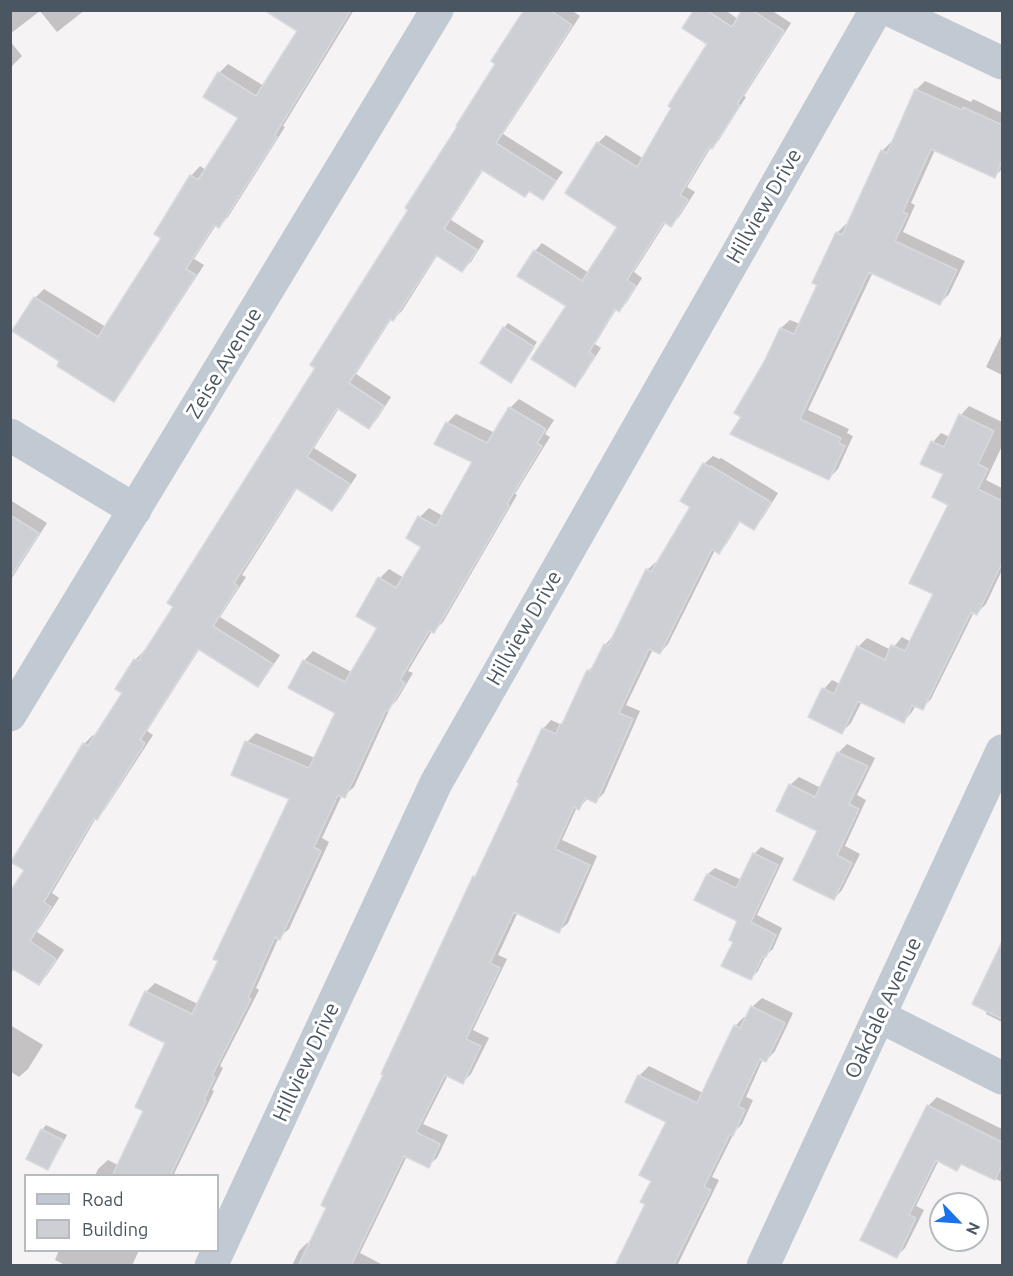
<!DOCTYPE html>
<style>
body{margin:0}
#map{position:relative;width:1013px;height:1276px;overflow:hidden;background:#f5f3f3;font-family:Ubuntu,sans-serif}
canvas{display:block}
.frame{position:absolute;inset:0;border:12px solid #4a5661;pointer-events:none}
.legend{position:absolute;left:24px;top:1174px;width:195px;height:78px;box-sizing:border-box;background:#fff;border:2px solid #b7bbc0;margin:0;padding:8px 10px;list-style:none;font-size:18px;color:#4a5661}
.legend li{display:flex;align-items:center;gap:12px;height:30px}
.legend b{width:30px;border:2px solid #b7bbc0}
.north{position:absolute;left:929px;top:1192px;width:60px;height:60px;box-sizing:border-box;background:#fff;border:2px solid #b7bbc0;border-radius:50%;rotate:115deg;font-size:16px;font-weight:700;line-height:24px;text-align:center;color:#4a5661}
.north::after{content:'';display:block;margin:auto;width:21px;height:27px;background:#1a73e8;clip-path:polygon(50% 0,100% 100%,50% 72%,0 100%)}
</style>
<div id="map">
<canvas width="1013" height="1276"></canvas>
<div class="frame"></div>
<ul class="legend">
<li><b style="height:8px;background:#c1cad2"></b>Road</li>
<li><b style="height:16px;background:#cdcfd5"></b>Building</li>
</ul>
<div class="north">N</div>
</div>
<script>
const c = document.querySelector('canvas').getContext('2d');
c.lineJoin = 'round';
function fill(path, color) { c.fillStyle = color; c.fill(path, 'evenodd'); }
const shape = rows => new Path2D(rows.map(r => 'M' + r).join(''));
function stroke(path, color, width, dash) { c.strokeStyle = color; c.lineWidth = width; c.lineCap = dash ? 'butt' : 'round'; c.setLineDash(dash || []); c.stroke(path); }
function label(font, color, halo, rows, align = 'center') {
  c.font = font + ' Ubuntu,sans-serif'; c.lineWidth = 6; c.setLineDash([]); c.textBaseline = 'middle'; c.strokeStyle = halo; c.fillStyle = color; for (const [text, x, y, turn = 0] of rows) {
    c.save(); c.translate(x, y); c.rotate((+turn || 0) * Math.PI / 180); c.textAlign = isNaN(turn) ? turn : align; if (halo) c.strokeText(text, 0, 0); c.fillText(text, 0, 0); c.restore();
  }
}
const shadow = shape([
 [10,10,85,10,57,32,40,11,10,34],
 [267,10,354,10,283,126,285,127,228,217,218,226,216,225,194,259,204,265,122,391,113,400,61,361,14,331,35,298,44,289,106,327,163,237,156,233,191,176,200,166,206,170,240,118,219,73,228,64,264,86,299,31],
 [526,10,571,10,580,16,503,134,563,172,543,199,530,190,484,169,451,220,484,241,471,262,462,270,438,254,402,311,393,319,392,318,356,374,391,397,377,419,369,427,339,408,314,448,357,475,340,501,332,509,298,487,242,575,246,577,220,617,280,655,266,676,258,685,200,648,147,731,153,735,105,809,96,818,52,893,59,898,37,932,64,950,47,975,39,983,10,965,26,870,13,862,84,744,93,735,95,737,124,693,117,688,135,660,144,651,146,653,497,63],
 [695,10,725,10,738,19,744,10,771,10,791,23,744,96,746,97,719,140,711,147,687,187,695,192,679,217,671,225,666,222,634,272,642,278,627,302,619,310,617,308,595,344,601,348,582,378,575,385,568,306,535,251,542,243,589,273,619,226,567,193,598,143,606,135,644,159,709,44],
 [10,41,22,56,10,68],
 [925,81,971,102,973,99,1002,113,1002,169,995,176,935,150,911,203,915,205,903,232,965,261,949,294,940,303,873,272,808,410,849,429,847,433,853,436,838,469,829,478,743,416,781,328,790,320,800,324,819,284,837,233,846,224,848,225,882,151,891,142,893,143,916,90],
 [508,323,537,342,510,381,504,328],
 [1002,334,1002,375,986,367],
 [519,399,554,420,545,434,550,437,515,494,517,495,443,622,433,632,432,631,408,671,413,673,397,700,391,706,354,787,344,796,342,795,322,838,329,842,289,929,279,937,256,988,259,990,220,1066,223,1068,212,1090,214,1091,174,1174,95,1176,98,1169,108,1160,118,1165,145,1110,167,1042,146,992,155,983,198,1004,220,960,291,798,247,742,256,733,315,758,337,712,290,687,304,661,313,651,353,673,379,628,380,578,389,569,404,578,423,546,420,517,429,508,443,516,474,461,447,423,456,414,495,433,510,408],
 [969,406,1002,422,1002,446,986,480,1002,488,1002,570,986,604,977,613,974,612,931,699,922,708,916,705,912,712,904,721,862,701,851,723,842,732,824,689,832,680,840,684,858,647,867,638,891,650,902,637,911,642,935,593,950,504,945,474,922,463,933,442,941,433,950,437,961,415],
 [713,456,719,459,721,458,778,493,762,519,754,528,741,520,727,543,719,552,715,550,668,644,660,653,653,649,626,705,640,711,604,793,596,801,588,798,579,808,577,807,562,840,597,856,568,923,559,931,518,912,498,955,507,959,473,1030,489,1038,471,1074,463,1082,448,1075,423,1124,448,1135,437,1158,428,1166,407,1156,360,1253,385,1266,292,1266,299,1251,307,1243,310,1244,385,1074,474,877,478,873,521,782,543,729,551,720,562,725,588,671,596,663,605,645,613,636,647,570,656,562,658,563,692,507,704,464],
 [10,500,47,523,10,581],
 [847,744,875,758,857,795,866,800,845,846,860,854,842,890,834,899,819,830,790,785,799,777,821,788,838,753],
 [761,847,784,858,757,915,782,928,773,949,766,955,758,971,751,978,735,941,739,921,696,900,708,874,715,868,742,880,754,854],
 [1002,940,1002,1022,986,1014,1000,951,998,950],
 [762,998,793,1013,775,1051,766,1061,763,1059,746,1097,753,1100,742,1124,735,1131,712,1177,719,1180,677,1266,618,1266,647,1203,668,1122,627,1102,639,1076,649,1066,703,1093,735,1026,744,1017,747,1018,752,1007],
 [10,1025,43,1045,28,1069,19,1077,10,1071],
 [937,1097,1002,1129,1002,1182,963,1163,957,1169,939,1160,916,1206,924,1210,905,1248,897,1256,928,1106],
 [46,1125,67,1135,52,1163,48,1168,42,1130],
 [59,1250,139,1250,132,1266,67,1266,55,1260]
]);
const building = shape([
 [264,10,351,10,275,135,277,137,219,228,214,225,186,269,196,275,114,402,57,366,59,361,12,331,34,297,98,337,161,238,154,234,190,175,198,180,238,118,203,97,218,72,256,96,297,31,264,10],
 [524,10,550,10,572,25,496,143,556,181,543,200,529,191,525,197,482,170,444,229,477,250,462,272,436,255,393,321,390,319,349,383,384,406,369,429,337,408,307,457,350,484,332,511,296,488,234,583,238,586,213,626,273,664,258,687,198,649,140,740,145,743,97,820,94,818,44,902,51,907,30,941,56,959,39,985,13,969,10,972,10,892,24,870,11,862,83,743,88,746,122,693,115,689,134,659,138,661,173,607,167,603,315,368,310,365,408,210,405,208,457,127,456,126,495,64,491,61,524,10],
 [694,10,706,10,732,27,742,10,752,10,784,31,737,104,740,105,712,149,709,147,680,195,688,200,671,227,664,222,627,280,636,286,619,312,615,309,589,352,595,356,575,387,531,359,566,306,517,276,534,250,582,281,617,227,565,193,597,142,637,167,671,108,668,106,707,44,682,28,694,10],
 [915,89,962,110,963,107,1002,125,1002,161,995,178,931,149,903,212,908,214,895,241,957,270,940,305,869,272,800,419,841,438,839,443,845,446,829,480,730,434,741,417,734,413,764,362,780,328,794,334,817,285,812,283,836,232,842,235,881,150,887,153,915,89],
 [503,327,534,347,511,383,480,363,503,327],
 [509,407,546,429,537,443,542,446,507,504,509,505,483,550,434,633,429,631,400,680,405,683,388,711,386,710,345,798,338,795,314,847,321,851,280,940,275,937,248,998,251,999,212,1076,215,1077,204,1100,206,1101,170,1176,112,1176,143,1111,135,1107,165,1043,129,1025,145,991,192,1014,218,961,213,959,289,799,231,775,245,741,309,768,335,713,288,688,303,660,345,682,377,628,356,616,378,577,396,588,421,547,406,538,418,516,436,526,472,462,434,444,446,422,487,443,509,407],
 [959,414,994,431,978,464,988,469,978,489,1002,501,1002,563,977,615,971,612,923,710,912,705,904,723,858,701,842,734,808,717,822,688,834,694,857,646,885,660,891,645,905,651,933,594,909,583,948,505,932,497,943,474,920,464,931,441,944,447,959,414],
 [703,463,710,467,711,466,771,502,754,530,739,521,719,554,712,549,660,654,649,649,619,713,633,719,596,803,585,798,579,810,574,807,555,849,590,865,559,933,514,912,490,963,500,968,466,1039,481,1046,463,1084,445,1075,416,1132,440,1144,429,1168,404,1156,351,1266,298,1266,326,1208,321,1205,383,1075,381,1074,473,876,475,877,519,783,517,782,542,728,556,734,560,724,562,724,587,670,590,672,604,644,608,646,646,569,651,572,690,507,680,501,703,463],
 [10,515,39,533,10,578,10,515],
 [837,752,868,766,849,804,859,809,837,855,852,863,834,900,793,880,817,831,776,811,789,784,815,797,837,752],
 [753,853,778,865,751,922,776,935,766,957,763,956,751,980,721,966,733,942,729,940,737,921,694,900,707,874,736,888,753,853],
 [1002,942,1002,1019,972,1004,1002,942],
 [751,1006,785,1023,766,1062,760,1059,738,1106,745,1110,733,1136,730,1134,704,1187,711,1190,673,1266,615,1266,645,1204,640,1202,651,1181,639,1175,666,1122,625,1102,638,1075,697,1103,734,1025,740,1028,751,1006],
 [927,1105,1002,1142,1002,1165,995,1180,961,1164,957,1171,936,1160,909,1215,916,1218,897,1258,860,1240,927,1105],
 [41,1129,63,1140,48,1170,26,1159,41,1129]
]);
const street = shape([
 [890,10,1002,63],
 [10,435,135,510],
 [10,715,437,10],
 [879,1016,1002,1078],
 [211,1266,436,783,876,10],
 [763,1266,1002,751]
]);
const streetNames = [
 ["Hillview Drive",764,206,-60],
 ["Zeise Avenue",224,363,-59],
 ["Hillview Drive",524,628,-60],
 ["Oakdale Avenue",883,1008,-65],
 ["Hillview Drive",306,1062,-65]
];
fill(shadow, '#0003');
fill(building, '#cdcfd5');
stroke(building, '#d7d9de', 1.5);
stroke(street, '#c1cad2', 33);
label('21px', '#4a5661', '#fff', streetNames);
</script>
